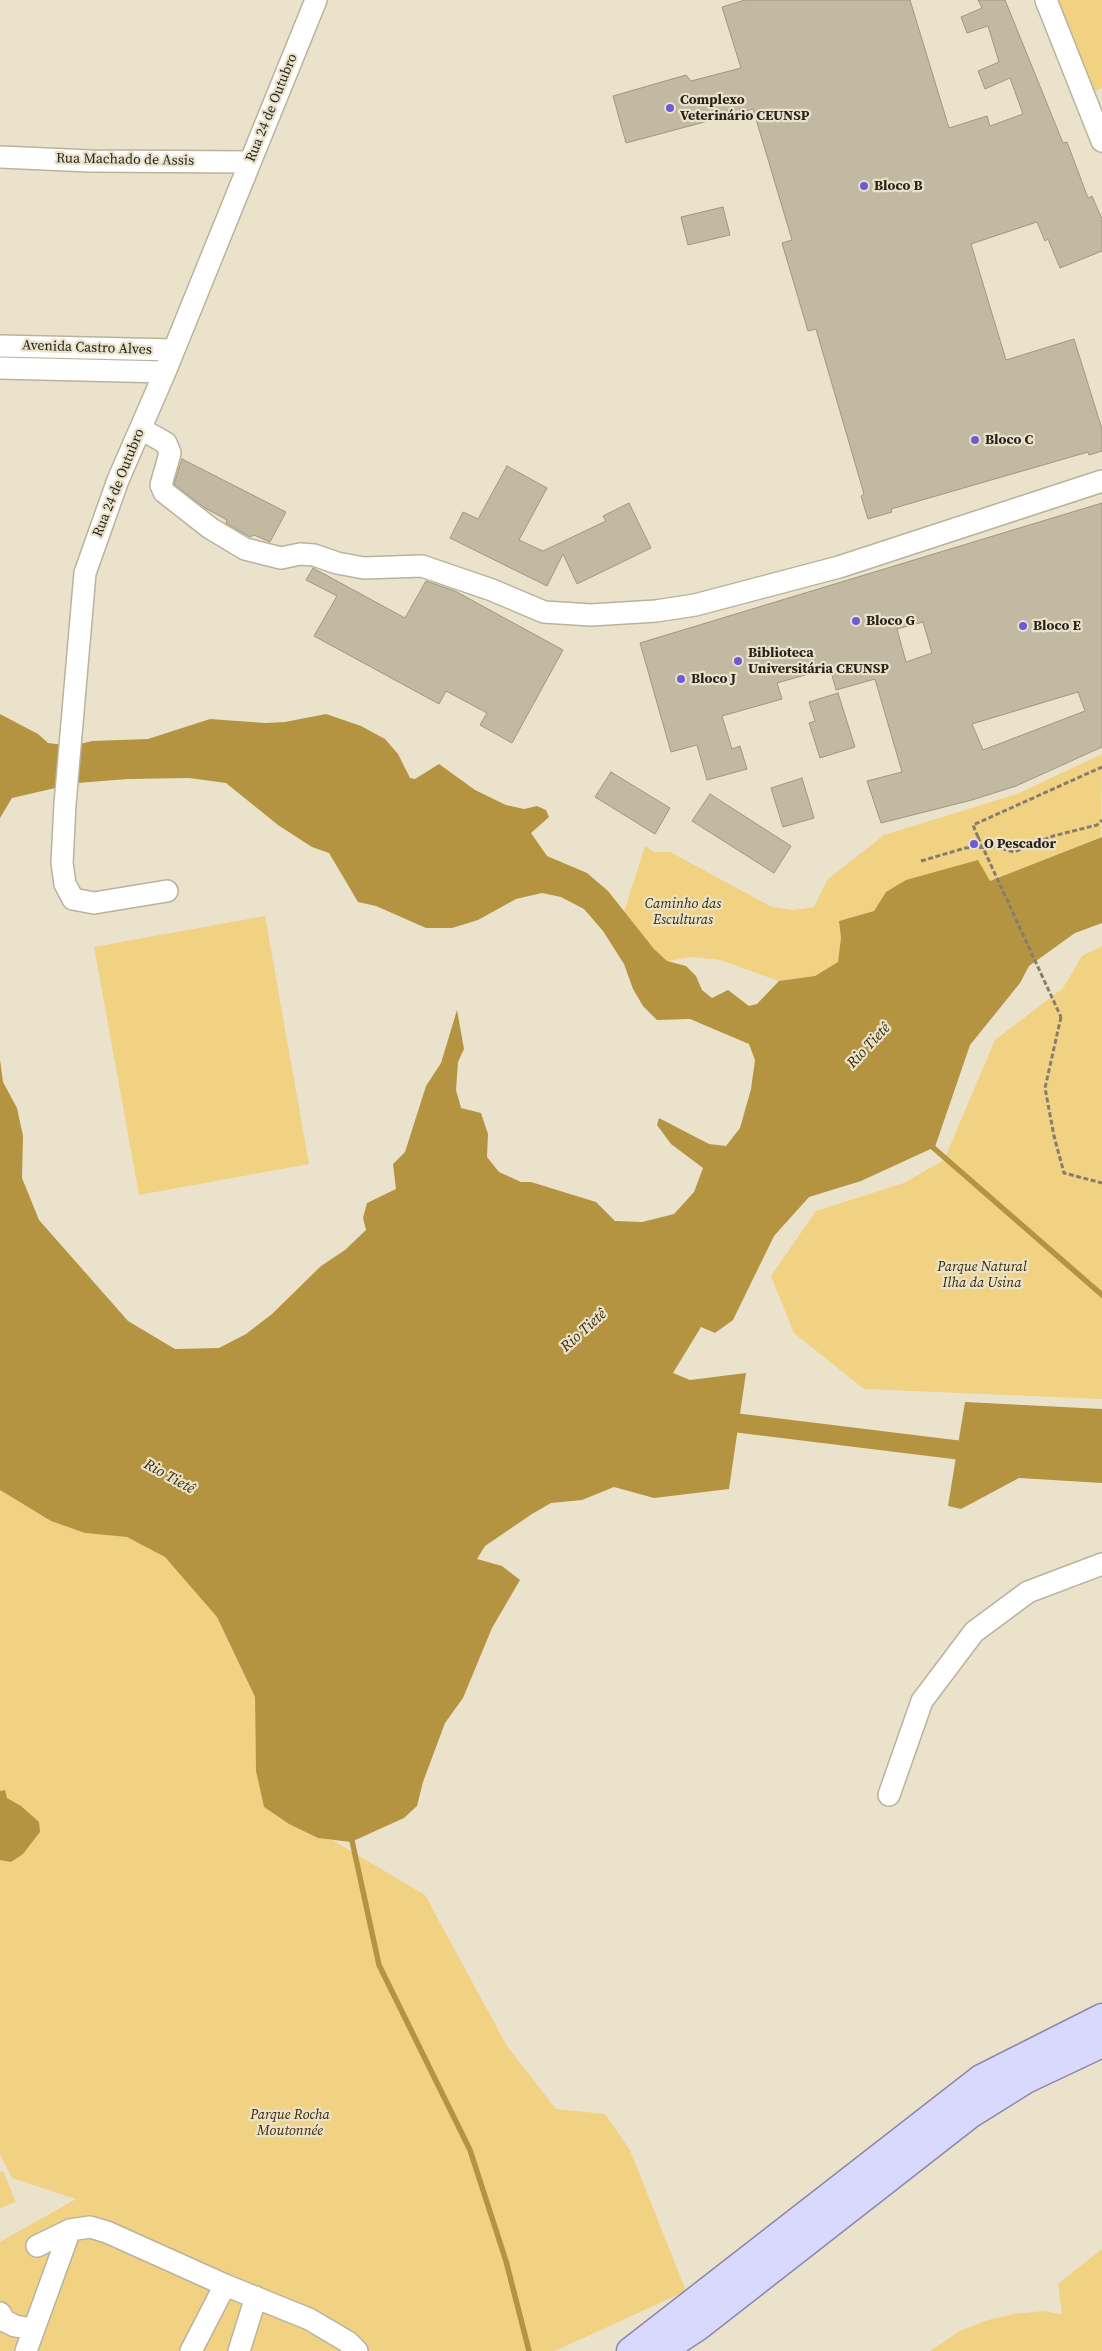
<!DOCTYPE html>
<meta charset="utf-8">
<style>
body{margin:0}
canvas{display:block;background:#ebe2cb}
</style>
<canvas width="1102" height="2351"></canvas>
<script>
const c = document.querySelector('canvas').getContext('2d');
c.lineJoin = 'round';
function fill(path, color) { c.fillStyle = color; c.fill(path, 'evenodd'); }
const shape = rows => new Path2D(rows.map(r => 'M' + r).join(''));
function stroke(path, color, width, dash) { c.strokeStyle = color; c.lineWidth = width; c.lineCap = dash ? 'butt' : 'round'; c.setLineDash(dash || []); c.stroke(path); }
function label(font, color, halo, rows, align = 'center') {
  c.font = font + ' "Source Serif 4",serif'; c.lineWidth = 4.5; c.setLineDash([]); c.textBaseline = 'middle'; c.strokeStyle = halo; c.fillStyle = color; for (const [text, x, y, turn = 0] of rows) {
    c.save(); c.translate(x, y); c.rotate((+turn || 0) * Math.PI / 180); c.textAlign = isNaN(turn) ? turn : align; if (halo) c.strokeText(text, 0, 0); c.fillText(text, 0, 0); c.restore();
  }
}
const green = shape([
 [1056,0,1102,0,1102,88,1092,92],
 [1102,754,1101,837,990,881,886,892,874,911,839,921,841,938,838,962,815,976,779,981,720,960,693,957,667,961,654,949,624,912,645,846,654,852,670,852,772,907,793,910,814,907,828,879,884,835,1017,794],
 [265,916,309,1164,139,1195,94,947],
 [1102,946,1102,1399,864,1389,794,1333,771,1276,816,1211,904,1183,944,1160,995,1040,1063,988,1082,956],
 [0,1490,51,1521,85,1533,127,1537,146,1545,165,1557,188,1582,217,1617,255,1697,256,1771,264,1807,289,1824,318,1838,332,1840,425,1895,507,2046,556,2109,605,2114,630,2150,686,2291,555,2351,0,2351,0,2242,76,2199,12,2178,0,2155],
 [3,2171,16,2202,0,2208,0,2172],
 [1102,2249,1102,2351,930,2351,960,2331,988,2320,1014,2314,1043,2311,1062,2314,1058,2284]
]);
const water = shape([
 [0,714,38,734,48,743,72,746,92,741,148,739,210,719,265,723,285,722,326,714,361,726,385,739,398,754,410,778,415,779,439,764,475,790,506,805,524,809,537,806,546,810,549,817,531,833,547,856,587,873,608,891,654,949,667,961,686,966,696,976,702,990,712,998,728,990,749,1006,757,1004,779,981,815,976,838,962,841,938,839,921,874,911,886,892,906,880,978,860,990,881,1102,837,1102,923,1075,933,1029,966,1020,983,970,1045,935,1147,861,1181,809,1197,774,1236,733,1320,715,1333,701,1327,673,1373,690,1380,746,1373,729,1489,654,1498,614,1487,582,1500,551,1503,532,1514,485,1546,477,1559,502,1566,520,1580,492,1628,463,1698,445,1723,423,1782,417,1806,404,1818,351,1842,318,1838,289,1824,264,1807,256,1771,255,1697,217,1617,165,1557,127,1537,85,1533,51,1521,0,1490,0,1060,3,1082,17,1108,23,1136,22,1178,39,1220,128,1321,175,1349,219,1348,246,1334,272,1314,321,1266,345,1250,366,1230,363,1218,367,1203,396,1189,393,1164,405,1152,426,1086,441,1063,457,1010,464,1049,458,1062,456,1090,461,1108,481,1113,488,1134,487,1157,499,1172,521,1182,531,1182,596,1202,615,1221,642,1222,674,1214,694,1192,703,1168,671,1144,657,1125,659,1118,709,1144,726,1146,740,1128,751,1089,755,1060,749,1044,690,1019,657,1020,643,1006,633,989,624,964,603,931,584,909,561,897,542,893,516,899,478,920,452,928,426,928,376,906,358,902,329,853,312,847,278,825,226,783,189,778,128,779,77,783,12,798,0,818],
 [965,1402,1102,1409,1102,1483,1019,1478,961,1509,948,1506],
 [5,1790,7,1798,21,1806,39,1822,40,1832,23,1854,11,1862,0,1860,0,1791]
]);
const stream = shape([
 [929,1144,1102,1295],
 [351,1836,379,1965,470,2150,506,2261,529,2351]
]);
const canal = shape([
 [713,1420,958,1450,981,1446]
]);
const building = shape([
 [745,0,910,0,949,128,987,116,990,126,1023,114,1010,78,985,89,978,71,999,62,988,26,967,33,961,17,982,8,978,0,1005,0,1063,143,1067,142,1088,198,1092,196,1102,219,1102,251,1060,268,1048,239,1045,241,1037,222,971,244,1006,360,1074,339,1102,429,1102,451,1089,455,1088,452,891,509,892,512,868,519,861,496,864,494,816,329,808,331,782,243,792,240,753,109,626,143,613,96,686,75,691,81,741,68,722,7,745,0],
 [723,207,730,235,688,245,681,217,723,207],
 [182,459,286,512,270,542,254,535,250,537,226,523,227,520,205,508,174,484,182,459],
 [507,466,547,488,519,540,543,551,606,521,603,516,629,503,651,548,577,584,563,554,547,586,450,538,463,512,478,519,507,466],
 [1102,503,1102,747,1016,786,972,800,881,823,867,781,902,772,875,679,836,690,830,668,777,683,782,699,722,716,732,749,740,746,747,769,707,780,697,745,671,752,640,643,1102,503],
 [923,622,932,653,906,662,897,629,923,622],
 [1078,692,1085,711,983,750,972,724,1078,692],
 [313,568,405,618,426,581,455,591,563,650,512,743,480,725,487,713,446,691,439,704,314,636,337,596,306,580,313,568],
 [838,693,855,747,820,758,809,723,815,721,809,702,838,693],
 [611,772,670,808,655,834,595,797,611,772],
 [802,778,814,818,783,827,771,788,802,778],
 [710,794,791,846,774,873,692,821,710,794]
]);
const path = shape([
 [978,837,973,825,1102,767],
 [921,861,965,848,996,847,1014,852,1053,836,1097,825,1102,820],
 [1061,1017,1045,1088,1054,1136,1064,1173,1102,1183]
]);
const minor = shape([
 [1046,0,1102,141],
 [0,157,90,161,250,162],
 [0,346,174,350],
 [0,368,165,372],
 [141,429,166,443,170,453,161,485,164,492,210,528,245,549,281,558,300,554,314,555,337,563,364,568,422,566,492,590,544,612,591,615,656,611,695,605,839,567,1102,481],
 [167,891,94,903,73,899,65,884,62,863,65,804,85,573,118,480,165,372,316,0],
 [889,1795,922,1701,974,1632,1028,1592,1102,1564],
 [37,2246,70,2230,90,2227,107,2232,225,2285,309,2319,348,2342,357,2351],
 [0,2313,5,2321,15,2326,34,2329],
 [26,2351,70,2230],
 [191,2351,225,2285],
 [239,2351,256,2297]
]);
const major = shape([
 [630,2351,981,2078,1102,2017],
 [662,2351,697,2328,970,2115,1026,2080,1102,2044]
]);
const pathBridge = shape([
 [978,837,1061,1017]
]);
const markers = [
 [670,108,5,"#6b5cd6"],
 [864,186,5,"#6b5cd6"],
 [975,440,5,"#6b5cd6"],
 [856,621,5,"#6b5cd6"],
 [1023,626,5,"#6b5cd6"],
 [738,661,5,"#6b5cd6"],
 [681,679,5,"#6b5cd6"],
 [974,844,5,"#6b5cd6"]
];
const poiNames = [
 ["Complexo",680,100],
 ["Veterinário CEUNSP",680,116],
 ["Bloco B",874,186],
 ["Bloco C",985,440],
 ["Bloco G",866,621],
 ["Bloco E",1033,626],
 ["Biblioteca",748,653],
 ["Universitária CEUNSP",748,669],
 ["Bloco J",691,679],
 ["O Pescador",984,844]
];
const streetNames = [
 ["Rua 24 de Outubro",272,108,-68],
 ["Rua Machado de Assis",125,160,1],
 ["Avenida Castro Alves",87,348,2],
 ["Rua 24 de Outubro",119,483,-68]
];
const parkNames = [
 ["Caminho das",683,904],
 ["Esculturas",683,920],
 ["Parque Natural",982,1267],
 ["Ilha da Usina",982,1283],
 ["Parque Rocha",290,2115],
 ["Moutonnée",290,2131]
];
const waterNames = [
 ["Rio Tietê",869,1046,-47],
 ["Rio Tietê",584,1331,-42],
 ["Rio Tietê",169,1477,29]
];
fill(green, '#f1d283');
fill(water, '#b49440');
stroke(stream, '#b49440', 5.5);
stroke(canal, '#b49440', 19);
fill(building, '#c2b9a3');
stroke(building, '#9f9781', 1);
stroke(minor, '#bbb29c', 24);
stroke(major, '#8a89ad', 29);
stroke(path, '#857e6f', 3, [5, 2.5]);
stroke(minor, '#fff', 21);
stroke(major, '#d9d9fd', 26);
stroke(pathBridge, '#857e6f', 3, [5, 2.5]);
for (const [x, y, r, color] of markers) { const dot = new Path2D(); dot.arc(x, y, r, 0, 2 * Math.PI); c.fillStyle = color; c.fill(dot); stroke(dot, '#ebe2cb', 2); }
label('bold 14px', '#27231b', '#ebe2cb', poiNames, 'left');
label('14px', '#27231b', '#ebe2cb', streetNames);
label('italic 14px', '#372a04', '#ebe2cb', parkNames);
label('italic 15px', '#372a04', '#ebe2cb', waterNames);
</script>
